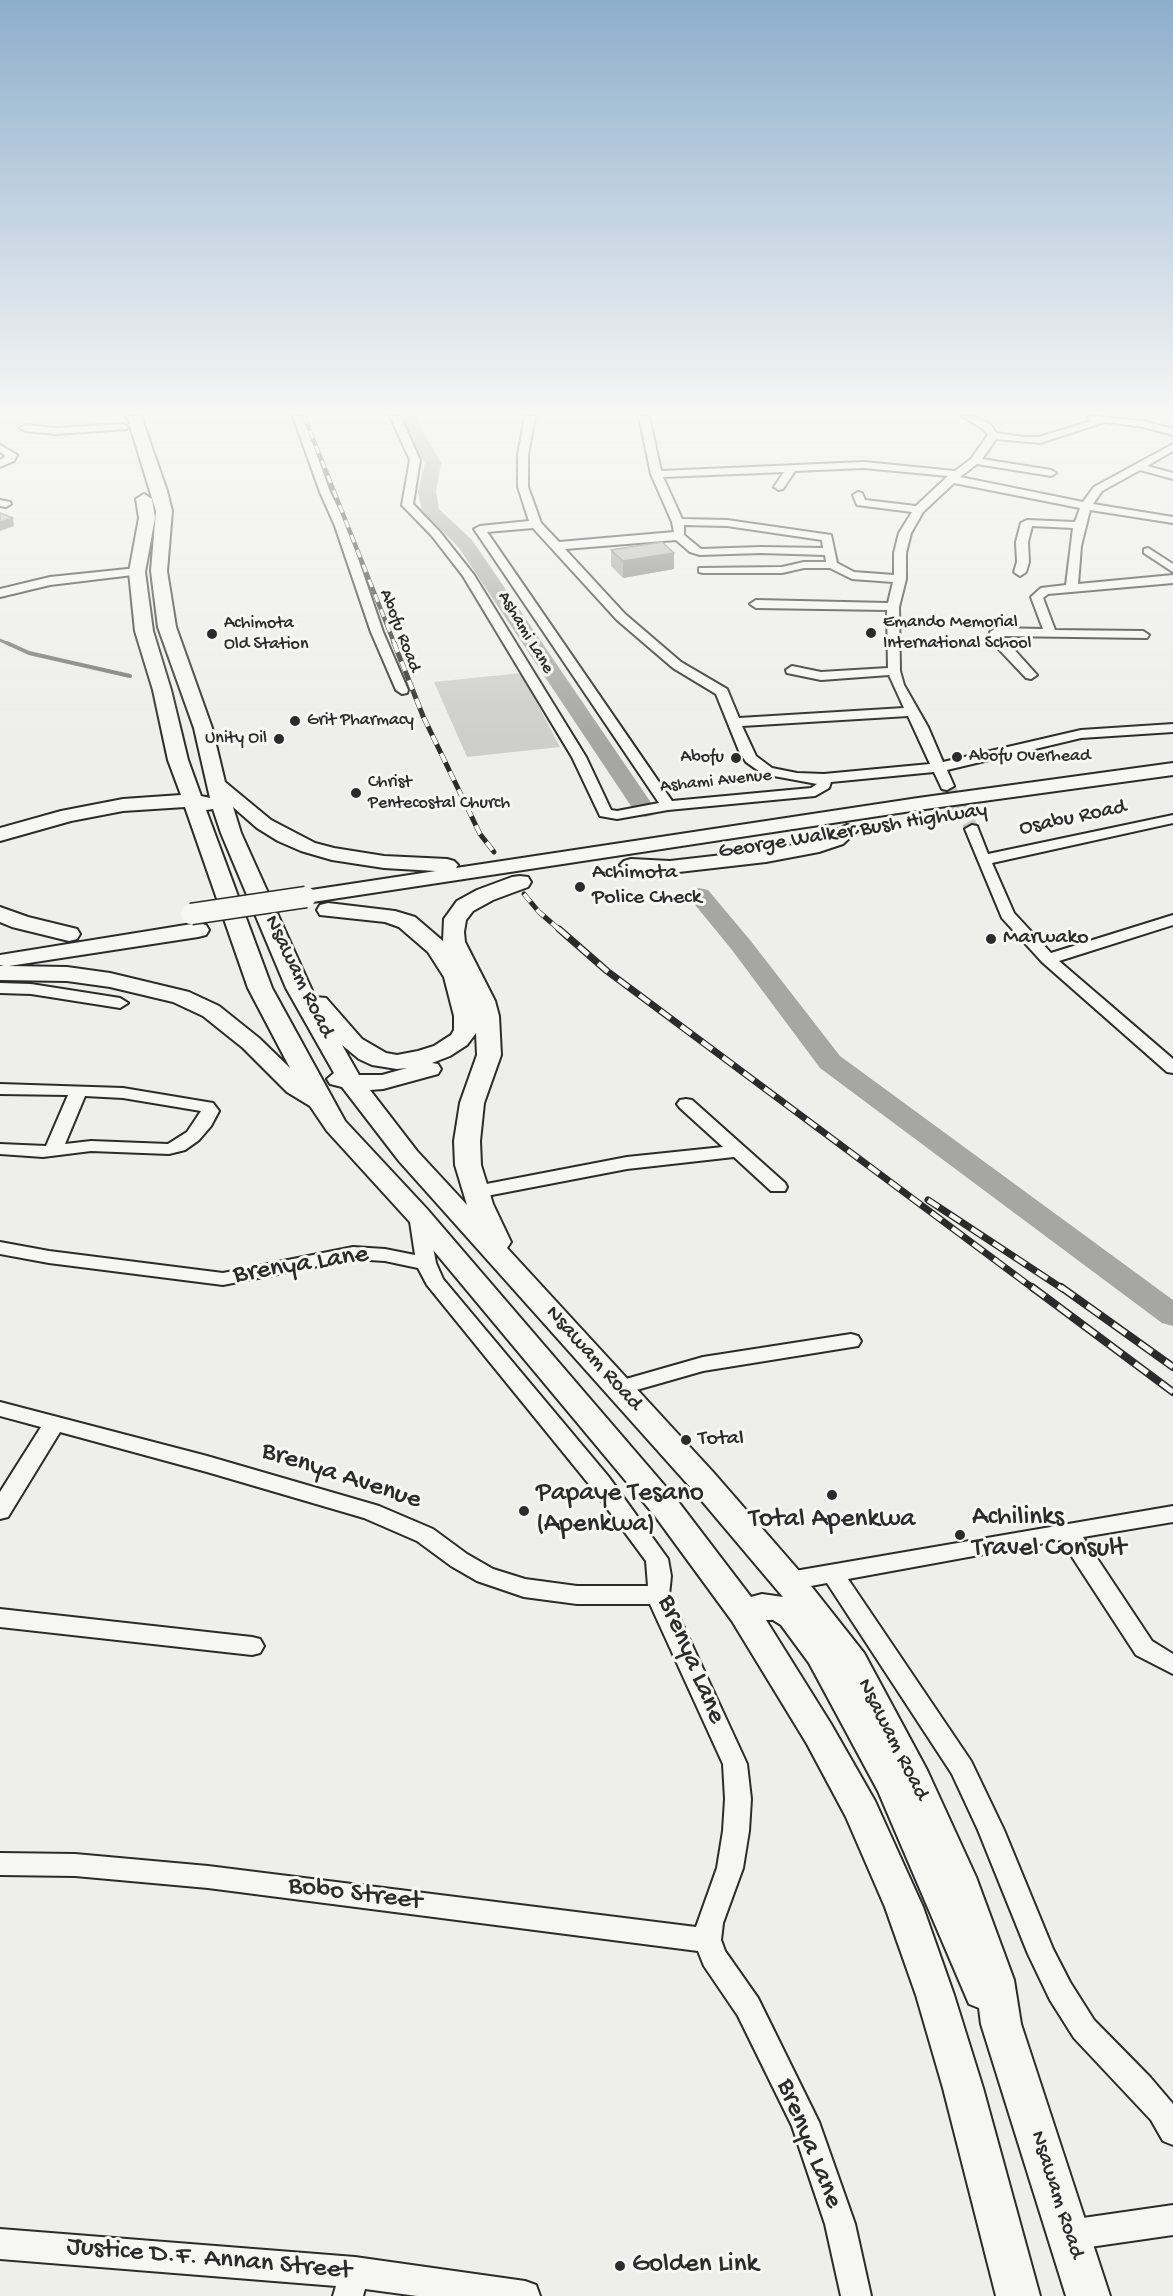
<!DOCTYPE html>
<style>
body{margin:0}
canvas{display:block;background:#eeeeea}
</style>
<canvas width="1173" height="2296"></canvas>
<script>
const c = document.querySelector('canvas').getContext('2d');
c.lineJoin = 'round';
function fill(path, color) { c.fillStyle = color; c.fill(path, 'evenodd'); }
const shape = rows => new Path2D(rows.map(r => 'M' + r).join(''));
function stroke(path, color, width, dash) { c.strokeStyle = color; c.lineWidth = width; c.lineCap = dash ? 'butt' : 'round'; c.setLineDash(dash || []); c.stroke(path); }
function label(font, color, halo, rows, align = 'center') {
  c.font = font + ' "Gochi Hand",sans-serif'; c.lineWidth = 6; c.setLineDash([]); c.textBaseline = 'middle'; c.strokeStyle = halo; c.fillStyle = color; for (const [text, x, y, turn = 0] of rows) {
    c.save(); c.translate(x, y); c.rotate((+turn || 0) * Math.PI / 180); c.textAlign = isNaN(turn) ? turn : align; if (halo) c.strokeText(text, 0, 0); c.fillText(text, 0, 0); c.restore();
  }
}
const green = shape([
 [521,673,560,747,467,757,434,682]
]);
const streamFar1 = shape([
 [0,640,11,645]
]);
const stream = shape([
 [7,643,29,653,130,676]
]);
const river = shape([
 [402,416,418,416,421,428,441,463,436,492,439,509,472,540,656,810,653,815,645,817,637,815,459,548,422,510,418,492,425,463,405,428,402,416],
 [699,888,708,890,750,940,840,1056,1173,1300,1173,1326,1162,1323,820,1068,732,950,687,895,690,890,699,888]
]);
const minorTunnel = shape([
 [947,786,972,829]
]);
const minor = shape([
 [293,416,303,416,330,492,347,526,383,632,408,690,407,693,402,694,396,690,371,632,335,526,320,492,293,416],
 [390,416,400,416,420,460,413,504,440,532,474,575,586,757,611,810,617,811,659,803,474,529,480,526,529,521,518,487,518,455,525,416,535,416,528,455,528,487,541,523,559,542,674,532,672,522,651,474,639,416,649,416,661,471,864,462,955,471,971,459,988,435,983,429,962,416,974,416,991,425,996,433,1023,437,1039,437,1091,421,1088,418,1091,416,1143,421,1173,429,1173,435,1143,427,1105,422,1040,443,996,439,982,459,1051,470,1056,473,1051,476,977,464,960,477,1083,502,1094,487,1173,444,1173,451,1147,466,1173,473,1173,479,1140,470,1102,491,1093,504,1173,517,1173,523,1090,510,1081,546,1078,584,1173,575,1173,583,1048,594,1043,598,1055,630,1143,631,1149,635,1147,638,1002,636,1037,675,1031,679,1026,678,991,641,990,632,996,628,1043,629,1031,597,1041,588,1066,585,1073,528,1032,526,1028,542,1029,562,1026,572,1020,576,1014,572,1017,562,1016,542,1021,523,1027,520,1075,522,1080,508,954,483,923,512,911,533,906,553,906,579,899,607,900,671,904,685,928,727,943,762,1081,730,1173,724,1173,732,1081,738,947,770,954,786,947,790,942,789,934,772,831,782,829,788,815,796,668,810,617,819,600,816,572,757,463,576,432,536,402,505,410,460,390,416],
 [864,468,948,476,916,506,865,500,862,493,858,492,853,495,857,505,912,512,899,533,894,553,894,575,854,572,837,563,831,535,727,520,682,519,663,477,784,472,774,487,779,490,783,489,795,471,864,468],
 [684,525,727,526,822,540,823,548,761,547,701,549,684,535,684,525],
 [533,528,617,620,673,668,716,694,739,751,746,762,763,774,817,784,811,788,672,801,487,532,533,528],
 [676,540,690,552,700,555,761,553,825,555,826,562,804,562,782,567,699,568,699,572,703,573,782,573,804,568,830,568,852,579,893,582,888,603,756,600,750,604,756,608,887,610,888,668,821,672,792,666,786,670,787,673,821,680,889,675,904,708,739,718,727,689,681,662,625,614,565,549,676,540],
 [908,716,930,764,824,774,797,773,772,768,756,756,742,726,908,716],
 [123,424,128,427,127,429,56,434,25,431,20,428,25,425,56,428,123,424],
 [0,445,17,455,14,461,0,467,0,460,6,456,0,452,0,445],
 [0,500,10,502,11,504,6,507,0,506,0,500],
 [1148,548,1173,564,1173,572,1144,553,1144,549,1148,548],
 [137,568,141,570,141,574,50,585,0,597,0,589,50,577,137,568],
 [1173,815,1173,823,992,863,1014,913,1051,953,1173,915,1173,925,1059,961,1173,1059,1173,1073,1167,1072,1042,962,1002,918,965,829,972,825,977,826,988,854,1173,815],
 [0,983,31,984,120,998,128,1003,120,1008,31,994,0,993,0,983],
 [0,1084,123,1088,213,1103,219,1111,211,1126,199,1140,185,1150,169,1154,91,1151,43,1157,0,1154,0,1144,46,1146,68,1095,0,1094,0,1084],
 [85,1096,123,1098,201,1111,187,1132,168,1144,91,1141,65,1144,85,1096],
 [686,1099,692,1100,785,1183,787,1187,785,1191,771,1191,734,1157,627,1169,476,1198,469,1196,467,1192,469,1188,476,1186,627,1157,723,1147,680,1108,677,1104,680,1100,686,1099],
 [418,1209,425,1211,427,1215,436,1263,443,1279,608,1476,668,1559,671,1576,669,1595,747,1764,751,1799,749,1831,743,1868,723,1923,721,1940,725,1951,758,1998,819,2122,855,2224,871,2296,841,2296,825,2224,792,2126,738,2016,704,1966,698,1951,208,1888,75,1876,0,1875,0,1853,75,1854,208,1866,696,1927,717,1868,723,1831,725,1799,723,1764,650,1604,577,1604,524,1597,477,1581,451,1566,417,1541,364,1518,207,1472,60,1432,8,1517,0,1519,0,1492,41,1427,0,1416,0,1402,207,1456,379,1506,433,1529,467,1554,493,1569,525,1579,577,1586,648,1586,646,1561,592,1488,427,1285,418,1268,385,1261,353,1259,223,1285,49,1263,0,1254,0,1242,49,1251,223,1273,353,1247,385,1249,415,1255,409,1215,411,1211,418,1209],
 [851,1334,858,1336,861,1341,858,1346,703,1371,619,1395,612,1393,609,1388,612,1383,703,1357,851,1334],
 [1173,1506,1173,1522,1083,1537,1152,1641,1173,1654,1173,1674,1136,1655,1061,1540,848,1579,971,1761,1004,1830,1053,1949,1070,1982,1094,2020,1150,2077,1173,2104,1173,2145,1163,2141,1151,2120,1074,2038,1050,2000,1028,1954,978,1830,952,1774,827,1583,789,1590,781,1587,778,1581,781,1575,789,1572,1173,1506],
 [0,1609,252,1637,260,1639,264,1646,260,1653,252,1655,0,1627,0,1609],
 [1173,2205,1173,2235,1069,2250,1058,2246,1054,2235,1058,2224,1069,2220,1173,2205],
 [0,2229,355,2257,525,2281,536,2285,540,2296,417,2296,365,2289,363,2296,333,2296,336,2286,0,2259,0,2229]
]);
const highway = shape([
 [127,416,141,416,167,491,172,511,167,571,176,627,212,728,225,782,271,820,315,843,334,848,384,856,447,859,454,861,458,865,456,868,918,798,1173,763,1173,775,918,810,306,903,298,902,295,897,298,892,436,871,384,868,332,860,301,851,278,841,257,828,233,807,241,833,315,997,326,998,362,1039,386,1053,397,1055,418,1051,434,1046,451,1035,454,1030,454,1016,444,977,428,952,399,927,385,922,320,915,317,910,320,905,328,903,395,911,415,917,443,941,444,919,457,901,477,890,512,877,520,876,528,877,531,882,528,887,493,900,473,911,466,920,464,932,465,942,495,1001,499,1016,501,1055,484,1103,480,1141,481,1165,493,1204,511,1242,507,1248,713,1472,800,1572,864,1653,927,1770,976,1877,1014,1980,1021,2024,1110,2296,1066,2296,981,2024,979,2008,969,2004,878,1791,809,1663,781,1625,773,1620,766,1620,831,1724,875,1801,923,1907,954,1995,983,2088,1040,2296,996,2296,943,2088,916,1995,885,1907,846,1817,807,1744,732,1621,655,1516,409,1221,327,1131,310,1106,287,1092,243,1048,203,1016,173,1002,110,987,67,981,0,980,0,966,4,966,0,965,0,955,198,923,206,925,209,930,206,935,198,937,9,966,67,967,110,973,189,992,219,1006,259,1038,290,1068,248,988,185,807,123,811,71,821,0,841,0,828,61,811,123,799,181,795,168,760,153,690,135,631,129,572,139,518,136,499,144,494,152,499,155,518,145,572,153,631,171,690,188,760,201,796,210,798,194,728,158,627,151,571,156,511,127,416],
 [213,809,221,833,286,988,334,1073,327,1079,330,1084,342,1087,399,1161,691,1488,783,1597,762,1594,751,1597,677,1500,427,1209,345,1121,272,988,206,810,213,809],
 [476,1033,477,1055,460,1103,454,1141,455,1165,467,1205,417,1151,370,1090,383,1089,438,1074,441,1069,438,1064,432,1063,450,1056,467,1045,476,1033],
 [342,1045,359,1059,372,1065,397,1069,407,1068,382,1075,359,1075,342,1045],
 [847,825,854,827,857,831,843,844,819,852,766,862,670,873,631,871,624,869,620,865,624,861,631,859,670,861,766,850,814,841,847,825],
 [0,907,28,917,77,929,80,934,77,939,69,941,12,927,0,922,0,907]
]);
const railFar3 = shape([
 [304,416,395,645]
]);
const railFar2 = shape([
 [394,643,423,716,480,834,494,852],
 [524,894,539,912,561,931]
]);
const railFar1 = shape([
 [559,929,607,971,1034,1289],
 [928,1200,1063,1289]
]);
const rail = shape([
 [1032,1287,1173,1392],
 [1061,1287,1173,1367]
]);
const highwayBridge = shape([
 [191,914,306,897]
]);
const wall = shape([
 [611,550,674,553,674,569,623,578,611,566]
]);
const shadedWall = shape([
 [13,518,14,526,0,531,0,522],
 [674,553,674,569,623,578,623,561]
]);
const building = shape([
 [0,513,13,518,0,522,0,513],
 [662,542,674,553,623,561,611,550,662,542]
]);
const markers = [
 [871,633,6,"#2b2b2b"],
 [212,634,6,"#2b2b2b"],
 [295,721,6,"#2b2b2b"],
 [279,739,6,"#2b2b2b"],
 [957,757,6,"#2b2b2b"],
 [736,758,6,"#2b2b2b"],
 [356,793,6,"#2b2b2b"],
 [580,887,6,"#2b2b2b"],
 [991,939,6,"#2b2b2b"],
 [686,1440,6,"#2b2b2b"],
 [832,1495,6,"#2b2b2b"],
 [524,1511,6,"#2b2b2b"],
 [960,1535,6,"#2b2b2b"],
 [620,2266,6,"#2b2b2b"]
];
const farPoinames = [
 ["Emando Memorial",883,623],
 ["International School",883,644],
 ["Achimota",224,624],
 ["Old Station",224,645],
 ["Grit Pharmacy",307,721],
 ["Unity Oil",267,739,"right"],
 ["Abofu Overhead",969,757],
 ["Abofu",724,758,"right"],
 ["Christ",368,783],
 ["Pentecostal Church",368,804]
];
const farStreetnames = [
 ["Abofu Road",399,631,69],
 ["Ashami Lane",525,633,59],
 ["Ashami Avenue",716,782,-6]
];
const streetNames = [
 ["Osabu Road",1073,819,-12],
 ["George Walker Bush Highway",853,832,-9],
 ["Nsawam Road",298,977,64],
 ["Nsawam Road",593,1359,48],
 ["Nsawam Road",892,1740,63],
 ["Nsawam Road",1056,2195,72]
];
const poiNames = [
 ["Achimota",592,874],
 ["Police Check",592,899],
 ["Marwako",1003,939],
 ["Total",698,1440]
];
const nearStreetnames = [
 ["Brenya Lane",301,1266,-9],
 ["Brenya Avenue",341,1477,18],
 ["Brenya Lane",690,1660,67],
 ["Bobo Street",355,1895,7],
 ["Brenya Lane",808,2144,68],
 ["Justice D.F. Annan Street",209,2260,5]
];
const nearPoinames = [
 ["Papaye Tesano",536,1495],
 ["(Apenkwa)",536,1526],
 ["Achilinks",972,1519],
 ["Travel Consult",972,1550],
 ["Total Apenkwa",832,1521,"center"],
 ["Golden Link",632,2266]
];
fill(green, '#cececa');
stroke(streamFar1, '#757573', 3);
stroke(stream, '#757573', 4);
fill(river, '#a6a6a3');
stroke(minorTunnel, '#c7c7c4', 14, [14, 7]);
stroke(minor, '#2b2b2b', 4);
stroke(highway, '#2b2b2b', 4);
fill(minor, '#f6f6f2');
fill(highway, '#f6f6f2');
stroke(railFar3, '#2b2b2b', 4.5);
stroke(railFar2, '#2b2b2b', 5);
stroke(railFar1, '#2b2b2b', 7);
stroke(rail, '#2b2b2b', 8);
stroke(railFar3, '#f6f6f2', 3, [8]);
stroke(railFar2, '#f6f6f2', 4, [10]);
stroke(railFar1, '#f6f6f2', 4.5, [13]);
stroke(rail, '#f6f6f2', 5, [16]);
stroke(highwayBridge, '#2b2b2b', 23, []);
stroke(highwayBridge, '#f6f6f2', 20);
fill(wall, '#a0a09d');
fill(shadedWall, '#828280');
fill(building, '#babab7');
stroke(building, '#828280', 1.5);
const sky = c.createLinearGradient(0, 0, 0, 737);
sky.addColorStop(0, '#8daecc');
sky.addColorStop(0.56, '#f7f7f6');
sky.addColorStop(1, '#f7f7f600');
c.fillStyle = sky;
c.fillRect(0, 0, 1173, 737);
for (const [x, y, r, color] of markers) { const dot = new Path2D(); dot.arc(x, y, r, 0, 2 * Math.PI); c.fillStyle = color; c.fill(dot); stroke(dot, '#f6f6f2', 2); }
label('18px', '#2b2b2b', '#f6f6f2', farPoinames, 'left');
label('18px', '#2b2b2b', '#f6f6f2', farStreetnames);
label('22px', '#2b2b2b', '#f6f6f2', streetNames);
label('22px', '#2b2b2b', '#f6f6f2', poiNames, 'left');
label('27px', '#2b2b2b', '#f6f6f2', nearStreetnames);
label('27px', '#2b2b2b', '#f6f6f2', nearPoinames, 'left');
</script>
